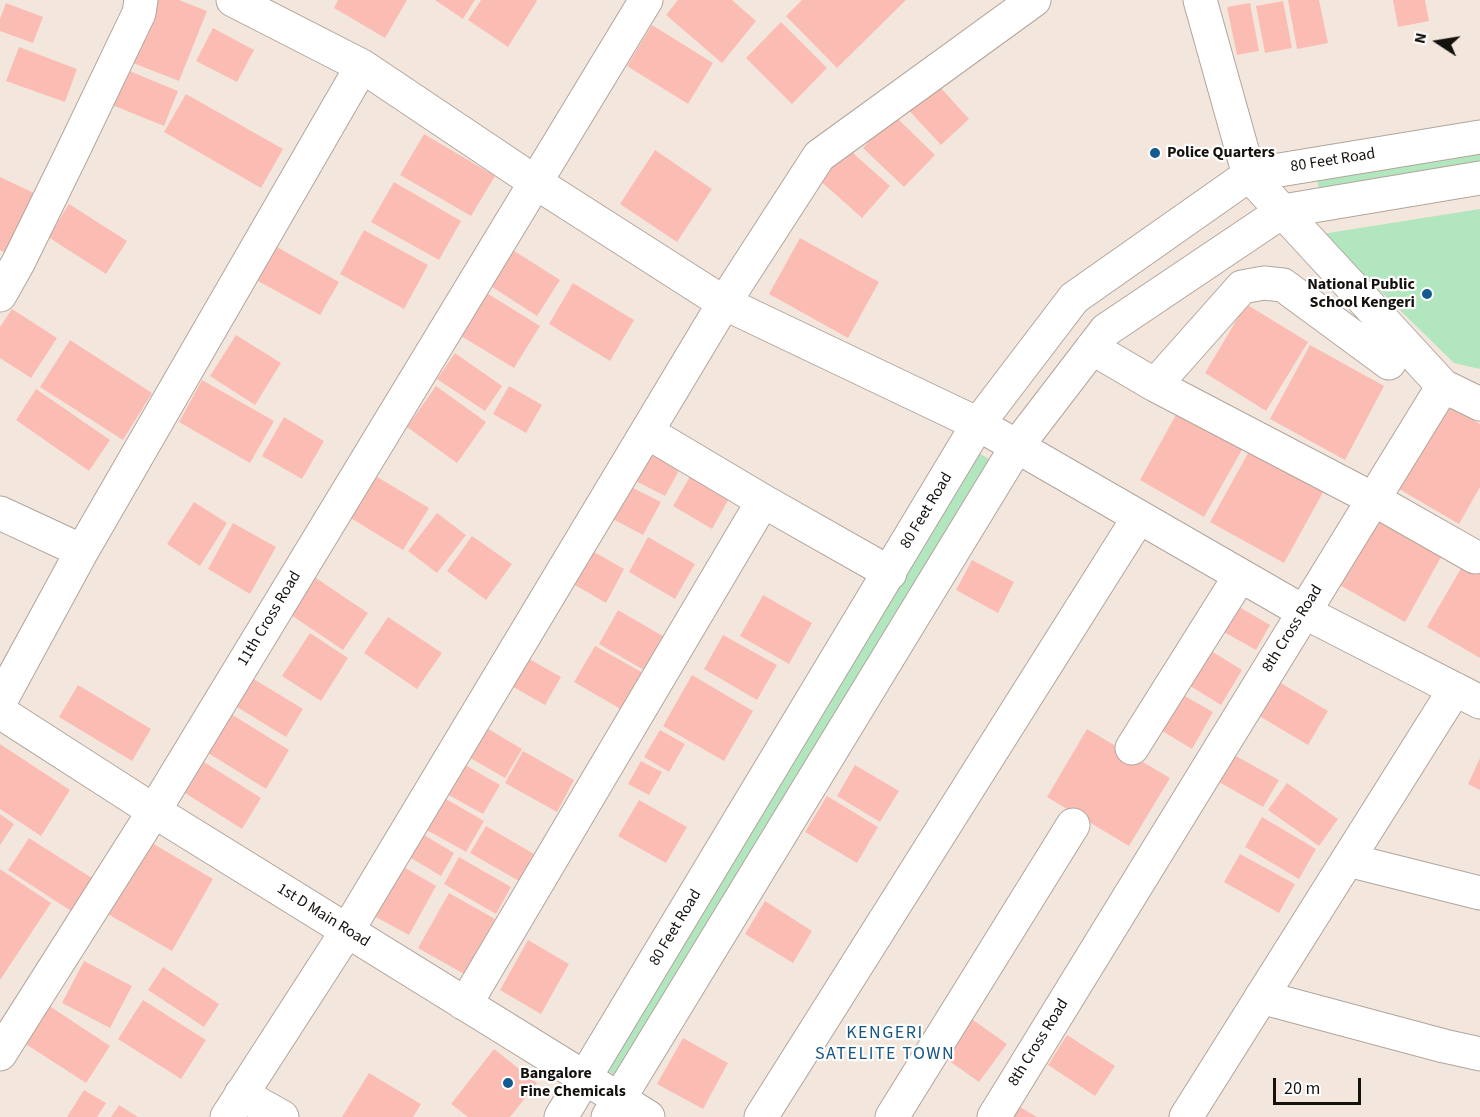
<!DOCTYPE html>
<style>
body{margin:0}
#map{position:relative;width:1480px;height:1117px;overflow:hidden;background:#f3e7dd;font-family:"Source Sans 3",sans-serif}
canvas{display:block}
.north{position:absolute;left:1408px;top:12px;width:60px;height:60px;-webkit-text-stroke:4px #fff;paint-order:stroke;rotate:282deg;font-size:16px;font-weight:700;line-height:24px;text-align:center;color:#15110d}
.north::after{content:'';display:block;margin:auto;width:21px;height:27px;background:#15110d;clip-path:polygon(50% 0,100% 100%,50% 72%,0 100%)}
.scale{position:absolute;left:1273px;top:1078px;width:88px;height:27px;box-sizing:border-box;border:3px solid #15110d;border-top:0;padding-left:8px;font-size:18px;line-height:21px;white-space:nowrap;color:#15110d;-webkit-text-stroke:4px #fff;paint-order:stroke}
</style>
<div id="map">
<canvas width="1480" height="1117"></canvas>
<div class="north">N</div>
<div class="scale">20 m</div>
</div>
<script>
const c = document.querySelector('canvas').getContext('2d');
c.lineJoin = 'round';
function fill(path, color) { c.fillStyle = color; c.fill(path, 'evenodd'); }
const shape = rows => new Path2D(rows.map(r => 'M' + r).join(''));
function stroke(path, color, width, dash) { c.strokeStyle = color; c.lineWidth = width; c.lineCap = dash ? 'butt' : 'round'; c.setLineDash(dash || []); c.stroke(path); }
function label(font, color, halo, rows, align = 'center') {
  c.font = font + ' "Source Sans 3",sans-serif'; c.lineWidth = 4.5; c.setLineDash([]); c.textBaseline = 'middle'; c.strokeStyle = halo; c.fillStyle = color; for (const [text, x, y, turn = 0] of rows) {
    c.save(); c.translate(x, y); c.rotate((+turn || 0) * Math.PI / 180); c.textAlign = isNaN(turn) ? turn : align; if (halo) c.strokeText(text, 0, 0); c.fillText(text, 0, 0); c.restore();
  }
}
const green = shape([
 [1480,148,1480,163,1319,189,1316,175],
 [1480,209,1480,369,1454,363,1322,234],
 [974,450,989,459,616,1076,602,1067]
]);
const building = shape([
 [158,0,179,0,207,11,179,81,133,63],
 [338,0,407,0,385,38,334,8],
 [435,0,475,0,463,19],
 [481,0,536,0,537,1,508,47,468,20],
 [678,0,732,0,756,21,722,63,666,15],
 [802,0,906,0,837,68,786,16],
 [1288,0,1319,0,1328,43,1297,49],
 [1393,0,1425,0,1429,21,1398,27],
 [1283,1,1292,48,1265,53,1256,6],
 [6,3,43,17,33,43,0,31,0,19],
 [1250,3,1259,51,1237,55,1227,7],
 [781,22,827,68,792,104,746,58],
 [652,25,713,63,688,104,627,66],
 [213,28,254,50,237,82,196,61],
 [19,47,77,69,65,102,6,81],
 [127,70,178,91,164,126,112,105],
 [931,77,969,119,941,145,903,104],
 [186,94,283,149,261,188,164,132],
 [894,115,935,155,904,187,863,148],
 [424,134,495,176,471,216,400,175],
 [844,145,890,186,862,218,816,177],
 [655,150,712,189,677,242,620,204],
 [0,177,36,194,6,253,0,250],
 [394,182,461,221,439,260,371,222],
 [69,204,127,241,106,274,48,237],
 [364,230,428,265,404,309,340,274],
 [800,238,879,282,848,338,769,294],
 [277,247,339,282,320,315,258,281],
 [508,247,560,280,537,316,486,283],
 [573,283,634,320,610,361,549,324],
 [477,287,540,326,514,368,451,330],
 [1246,304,1308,342,1266,411,1205,373],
 [12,309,57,338,31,378,0,358,0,327],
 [236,335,281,363,255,405,210,376],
 [70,340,152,393,123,440,40,387],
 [1310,345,1384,386,1345,460,1270,419],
 [455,353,502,386,485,411,437,379],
 [202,380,274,421,250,463,179,422],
 [436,386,486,422,457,463,407,427],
 [509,386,542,405,526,433,493,414],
 [36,389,110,440,89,471,16,420],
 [1447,405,1480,424,1480,487,1459,524,1399,489],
 [1178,411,1243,448,1204,517,1140,480],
 [284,417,324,441,302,479,262,456],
 [647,438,686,458,665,496,626,476],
 [1253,444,1327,485,1284,563,1210,522],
 [696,466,735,488,712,529,673,506],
 [369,472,429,508,403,550,344,514],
 [623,483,661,502,643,535,605,515],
 [194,502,227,523,200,566,167,544],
 [1380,511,1446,548,1405,622,1338,584],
 [437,513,466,535,437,573,408,551],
 [233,523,276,547,250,594,208,569],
 [472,536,512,564,486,600,447,571],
 [648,537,695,564,675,599,629,572],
 [582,545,624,569,606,603,563,578],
 [1467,558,1480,565,1480,658,1427,627],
 [972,560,1014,582,998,613,956,590],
 [310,574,368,613,343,650,285,611],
 [763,595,812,623,789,664,740,636],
 [1229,601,1270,625,1256,650,1215,627],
 [618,610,668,639,649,673,599,644],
 [388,617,442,653,417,689,364,653],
 [310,633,348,658,321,701,282,676],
 [723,635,777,665,757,700,704,669],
 [595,646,645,674,624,711,574,682],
 [1203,646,1242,670,1221,705,1182,681],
 [517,652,561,677,545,705,501,680],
 [692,675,753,711,724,761,663,726],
 [249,676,303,709,286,737,232,704],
 [1269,676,1328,711,1308,745,1249,710],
 [78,685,151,729,132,761,59,717],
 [1174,690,1213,712,1192,749,1154,726],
 [223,709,289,750,266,789,200,748],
 [475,721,522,749,505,778,458,751],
 [1087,729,1170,778,1129,846,1047,797],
 [660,730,685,744,669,772,644,757],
 [0,744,70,790,41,836,0,809],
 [523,751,574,780,557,812,505,783],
 [193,755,261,798,242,829,174,786],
 [1234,755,1279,780,1263,807,1219,782],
 [453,758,500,785,483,814,436,788],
 [1480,758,1480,790,1468,784],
 [641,761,662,772,649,795,628,784],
 [855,765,899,791,880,822,837,796],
 [1287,783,1338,819,1319,846,1268,810],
 [434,792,484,821,466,852,416,824],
 [827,796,878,827,857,863,805,832],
 [639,800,687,827,666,863,618,836],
 [0,814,14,824,0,845],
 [1262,817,1316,849,1299,879,1245,847],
 [486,826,534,854,519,881,470,853],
 [419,832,454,853,441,876,406,855],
 [29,838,92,878,71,911,8,870],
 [147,840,213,879,172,951,106,913],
 [1240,854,1295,884,1279,913,1224,882],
 [459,857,511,887,496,914,444,884],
 [402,866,436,886,409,935,374,916],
 [0,869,51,903,0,980],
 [449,893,495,919,464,974,418,948],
 [765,901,812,931,793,963,745,934],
 [528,940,569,964,541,1014,500,990],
 [84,961,132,986,110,1028,62,1003],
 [163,967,219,1004,204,1027,148,990],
 [143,1000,206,1040,181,1079,118,1039],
 [42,1001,110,1046,86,1083,18,1039],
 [966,1015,1007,1044,979,1082,938,1053],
 [1067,1035,1115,1066,1095,1096,1048,1065],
 [683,1038,728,1063,703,1109,657,1084],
 [494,1049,537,1083,510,1117,468,1117,451,1104],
 [369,1073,421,1104,413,1117,342,1117],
 [84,1090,106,1103,97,1117,67,1117],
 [119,1105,138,1117,111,1117],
 [1020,1107,1037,1117,1014,1117]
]);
const minor = shape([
 [233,0,362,66,535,182,724,303,978,424,1304,612,1480,702],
 [0,295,18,263,71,155,139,13,141,0],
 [1092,348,1155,385,1373,499,1475,557],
 [1155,385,1242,287,1264,283,1283,285,1389,363],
 [1443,386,1480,404],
 [647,432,763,501,890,573],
 [0,513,82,551],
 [0,702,82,551,362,66],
 [0,712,154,811,648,1117],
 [1132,748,1240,576],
 [1348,860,1480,893],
 [1261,997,1444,1046,1480,1054],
 [463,1003,466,1003,763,501],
 [0,1054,154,811,646,0],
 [241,1094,282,1117],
 [227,1117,347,931,724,303,819,156,1034,0],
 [561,1117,978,424,1074,298,1249,175,1480,137],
 [608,1117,1017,446,1106,330,1283,211,1480,178],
 [761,1117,1139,517],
 [892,1117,1073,825],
 [994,1117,1443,386,1249,175,1200,0],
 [1186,1117,1455,689]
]);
const markers = [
 [1155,153,6,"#145c90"],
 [1427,294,6,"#145c90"],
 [508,1083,6,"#145c90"]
];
const poiNames = [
 ["Police Quarters",1167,153],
 ["National Public",1415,285,"right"],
 ["School Kengeri",1415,303,"right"],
 ["Bangalore",520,1074],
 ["Fine Chemicals",520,1092]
];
const streetNames = [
 ["80 Feet Road",1333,161,-9],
 ["80 Feet Road",927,511,-59],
 ["11th Cross Road",270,619,-59],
 ["8th Cross Road",1293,629,-58],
 ["1st D Main Road",323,916,32],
 ["80 Feet Road",676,928,-59],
 ["8th Cross Road",1039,1043,-58]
];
const neighbourhoodNames = [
 ["KENGERI",885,1034],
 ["SATELITE TOWN",885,1055]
];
fill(green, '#b1e6bf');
fill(building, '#fbbdb3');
stroke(minor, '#b1a59c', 35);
stroke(minor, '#fff', 33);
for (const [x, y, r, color] of markers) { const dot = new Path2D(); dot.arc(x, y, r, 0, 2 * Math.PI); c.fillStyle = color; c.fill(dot); stroke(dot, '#fff', 2); }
label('bold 16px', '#15110d', '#fff', poiNames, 'left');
label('16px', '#15110d', '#fff', streetNames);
c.letterSpacing = '1.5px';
label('18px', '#145584', '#fff', neighbourhoodNames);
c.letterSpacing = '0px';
</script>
